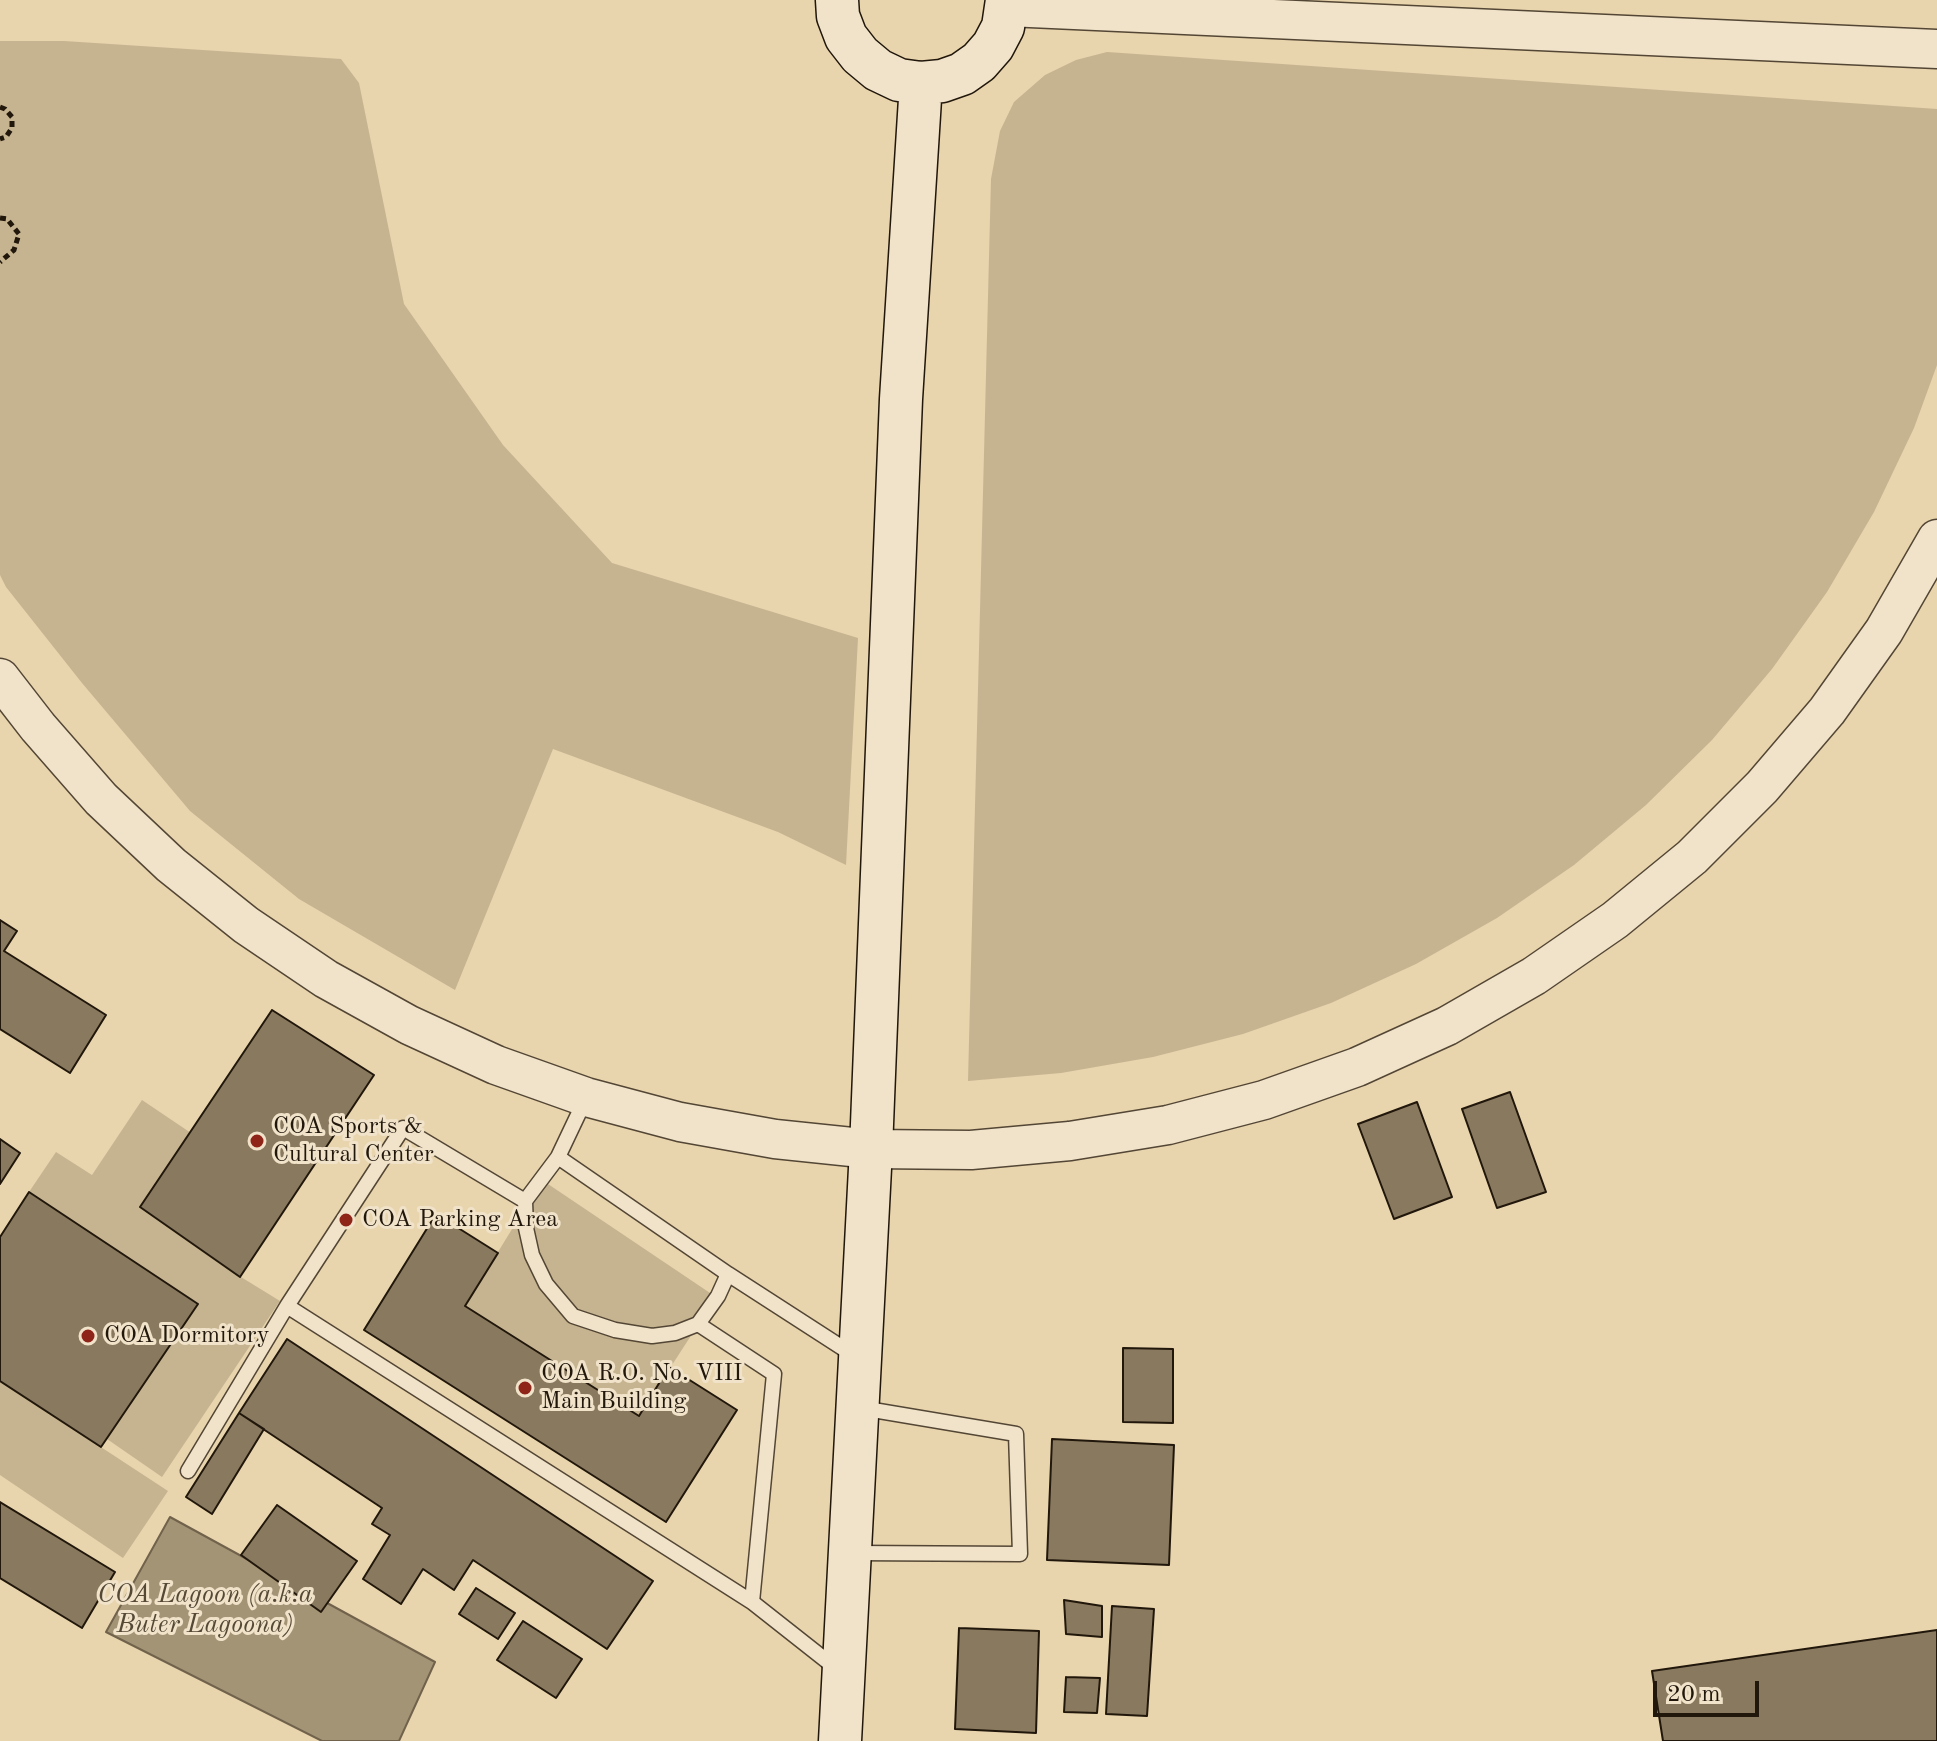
<!DOCTYPE html>
<style>
body{margin:0}
#map{position:relative;width:1937px;height:1741px;overflow:hidden;background:#e8d4ad;font-family:"Old Standard TT",serif}
canvas{display:block}
.scale{position:absolute;left:1653px;top:1681px;width:106px;height:36px;box-sizing:border-box;border:4px solid #21170b;border-top:0;padding-left:10px;font-size:24px;line-height:28px;white-space:nowrap;color:#21170b;-webkit-text-stroke:6px #f0e3ca;paint-order:stroke}
</style>
<div id="map">
<canvas width="1937" height="1741"></canvas>
<div class="scale">20 m</div>
</div>
<script>
const c = document.querySelector('canvas').getContext('2d');
c.lineJoin = 'round';
function fill(path, color) { c.fillStyle = color; c.fill(path, 'evenodd'); }
const shape = rows => new Path2D(rows.map(r => 'M' + r).join(''));
function stroke(path, color, width, dash) { c.strokeStyle = color; c.lineWidth = width; c.lineCap = dash ? 'butt' : 'round'; c.setLineDash(dash || []); c.stroke(path); }
function label(font, color, halo, rows, align = 'center') {
  c.font = font + ' "Old Standard TT",serif'; c.lineWidth = 6; c.setLineDash([]); c.textBaseline = 'middle'; c.strokeStyle = halo; c.fillStyle = color; for (const [text, x, y, turn = 0] of rows) {
    c.save(); c.translate(x, y); c.rotate((+turn || 0) * Math.PI / 180); c.textAlign = isNaN(turn) ? turn : align; if (halo) c.strokeText(text, 0, 0); c.fillText(text, 0, 0); c.restore();
  }
}
const green = shape([
 [0,41,64,41,341,59,359,83,404,304,503,445,612,563,858,638,846,865,778,832,553,749,455,990,299,899,190,811,82,683,6,587,0,575],
 [1107,52,1937,109,1937,365,1914,428,1874,512,1827,592,1772,669,1712,740,1646,805,1574,865,1497,918,1416,964,1331,1003,1243,1034,1153,1057,1061,1073,968,1081,991,179,1000,131,1014,102,1045,75,1076,60],
 [142,1100,191,1133,140,1207,223,1266,280,1301,162,1477,107,1439,197,1304,29,1192,56,1152,92,1175],
 [542,1180,716,1297,639,1416,465,1306],
 [0,1381,168,1491,123,1558,0,1475]
]);
const water = shape([
 [170,1517,435,1662,399,1741,322,1741,106,1632,170,1517]
]);
const building = shape([
 [0,920,17,931,4,951,106,1015,70,1073,0,1029,0,920],
 [272,1010,374,1075,240,1277,140,1207,272,1010],
 [1510,1092,1546,1192,1497,1208,1462,1109,1510,1092],
 [1417,1102,1452,1197,1394,1219,1358,1124,1417,1102],
 [0,1139,20,1153,0,1184,0,1139],
 [29,1192,198,1304,101,1447,0,1381,0,1237,29,1192],
 [436,1214,498,1253,465,1306,639,1416,669,1367,737,1410,666,1522,364,1330,436,1214],
 [287,1339,653,1581,607,1649,473,1560,454,1590,423,1569,401,1604,363,1579,390,1535,372,1524,382,1508,239,1413,287,1339],
 [1123,1348,1173,1349,1173,1423,1123,1422,1123,1348],
 [239,1413,264,1429,212,1514,186,1497,239,1413],
 [1052,1439,1174,1445,1169,1565,1047,1560,1052,1439],
 [0,1502,115,1572,82,1628,0,1578,0,1502],
 [277,1505,357,1561,321,1612,241,1555,277,1505],
 [476,1588,515,1613,498,1639,459,1614,476,1588],
 [1064,1600,1102,1606,1102,1637,1066,1634,1064,1600],
 [1112,1606,1154,1609,1147,1716,1106,1714,1112,1606],
 [523,1621,582,1659,556,1698,497,1660,523,1621],
 [959,1628,1039,1631,1036,1733,955,1729,959,1628],
 [1937,1630,1937,1741,1663,1741,1652,1671,1937,1630],
 [1066,1677,1100,1678,1097,1713,1064,1712,1066,1677]
]);
const path = shape([
 [0,107,5,109,12,117,12,128,6,137,0,139],
 [0,218,7,219,19,234,14,250,0,262]
]);
const service = shape([
 [586,1098,558,1157,728,1274,855,1356],
 [525,1201,558,1157],
 [287,1306,403,1128,525,1201,526,1228,532,1255,546,1284,573,1316,615,1330,652,1336,675,1333,698,1324,774,1374,752,1602],
 [698,1324,718,1296,728,1274],
 [188,1471,287,1306,752,1602,837,1669],
 [854,1553,1020,1554,1016,1434,861,1408]
]);
const tertiary = shape([
 [1008,7,1937,49],
 [0,678,38,727,101,799,171,865,246,925,326,979,409,1025,496,1065,586,1097,680,1122,775,1139,871,1149,971,1150,1070,1141,1168,1125,1264,1100,1357,1067,1447,1026,1534,976,1615,920,1692,857,1762,787,1827,711,1884,631,1937,539]
]);
const secondary = shape([
 [837,0,838,16,846,37,860,55,878,70,899,80,921,83,942,81,962,74,979,62,993,46,1003,27,1007,0],
 [840,1741,871,1149,901,399,921,83]
]);
const markers = [
 [257,1141,8,"#8f2418"],
 [346,1220,8,"#8f2418"],
 [88,1336,8,"#8f2418"],
 [525,1388,8,"#8f2418"]
];
const poiNames = [
 ["COA Sports &",273,1127],
 ["Cultural Center",273,1155],
 ["COA Parking Area",362,1220],
 ["COA Dormitory",104,1336],
 ["COA R.O. No. VIII",541,1374],
 ["Main Building",541,1402]
];
const waterNames = [
 ["COA Lagoon (a.k.a",205,1595],
 ["Buter Lagoona)",205,1625]
];
fill(green, '#c6b491');
fill(water, '#a49476');
stroke(water, '#70624b', 2);
fill(building, '#88795f');
stroke(building, '#21170b', 2);
stroke(service, '#534634', 17);
stroke(tertiary, '#534634', 41);
stroke(secondary, '#21170b', 45);
stroke(path, '#21170b', 5, [6, 4]);
stroke(service, '#f0e3ca', 14);
stroke(tertiary, '#f0e3ca', 38);
stroke(secondary, '#f0e3ca', 42);
for (const [x, y, r, color] of markers) { const dot = new Path2D(); dot.arc(x, y, r, 0, 2 * Math.PI); c.fillStyle = color; c.fill(dot); stroke(dot, '#f0e3ca', 3); }
label('24px', '#21170b', '#f0e3ca', poiNames, 'left');
label('italic 26px', '#554936', '#f0e3ca', waterNames);
</script>
